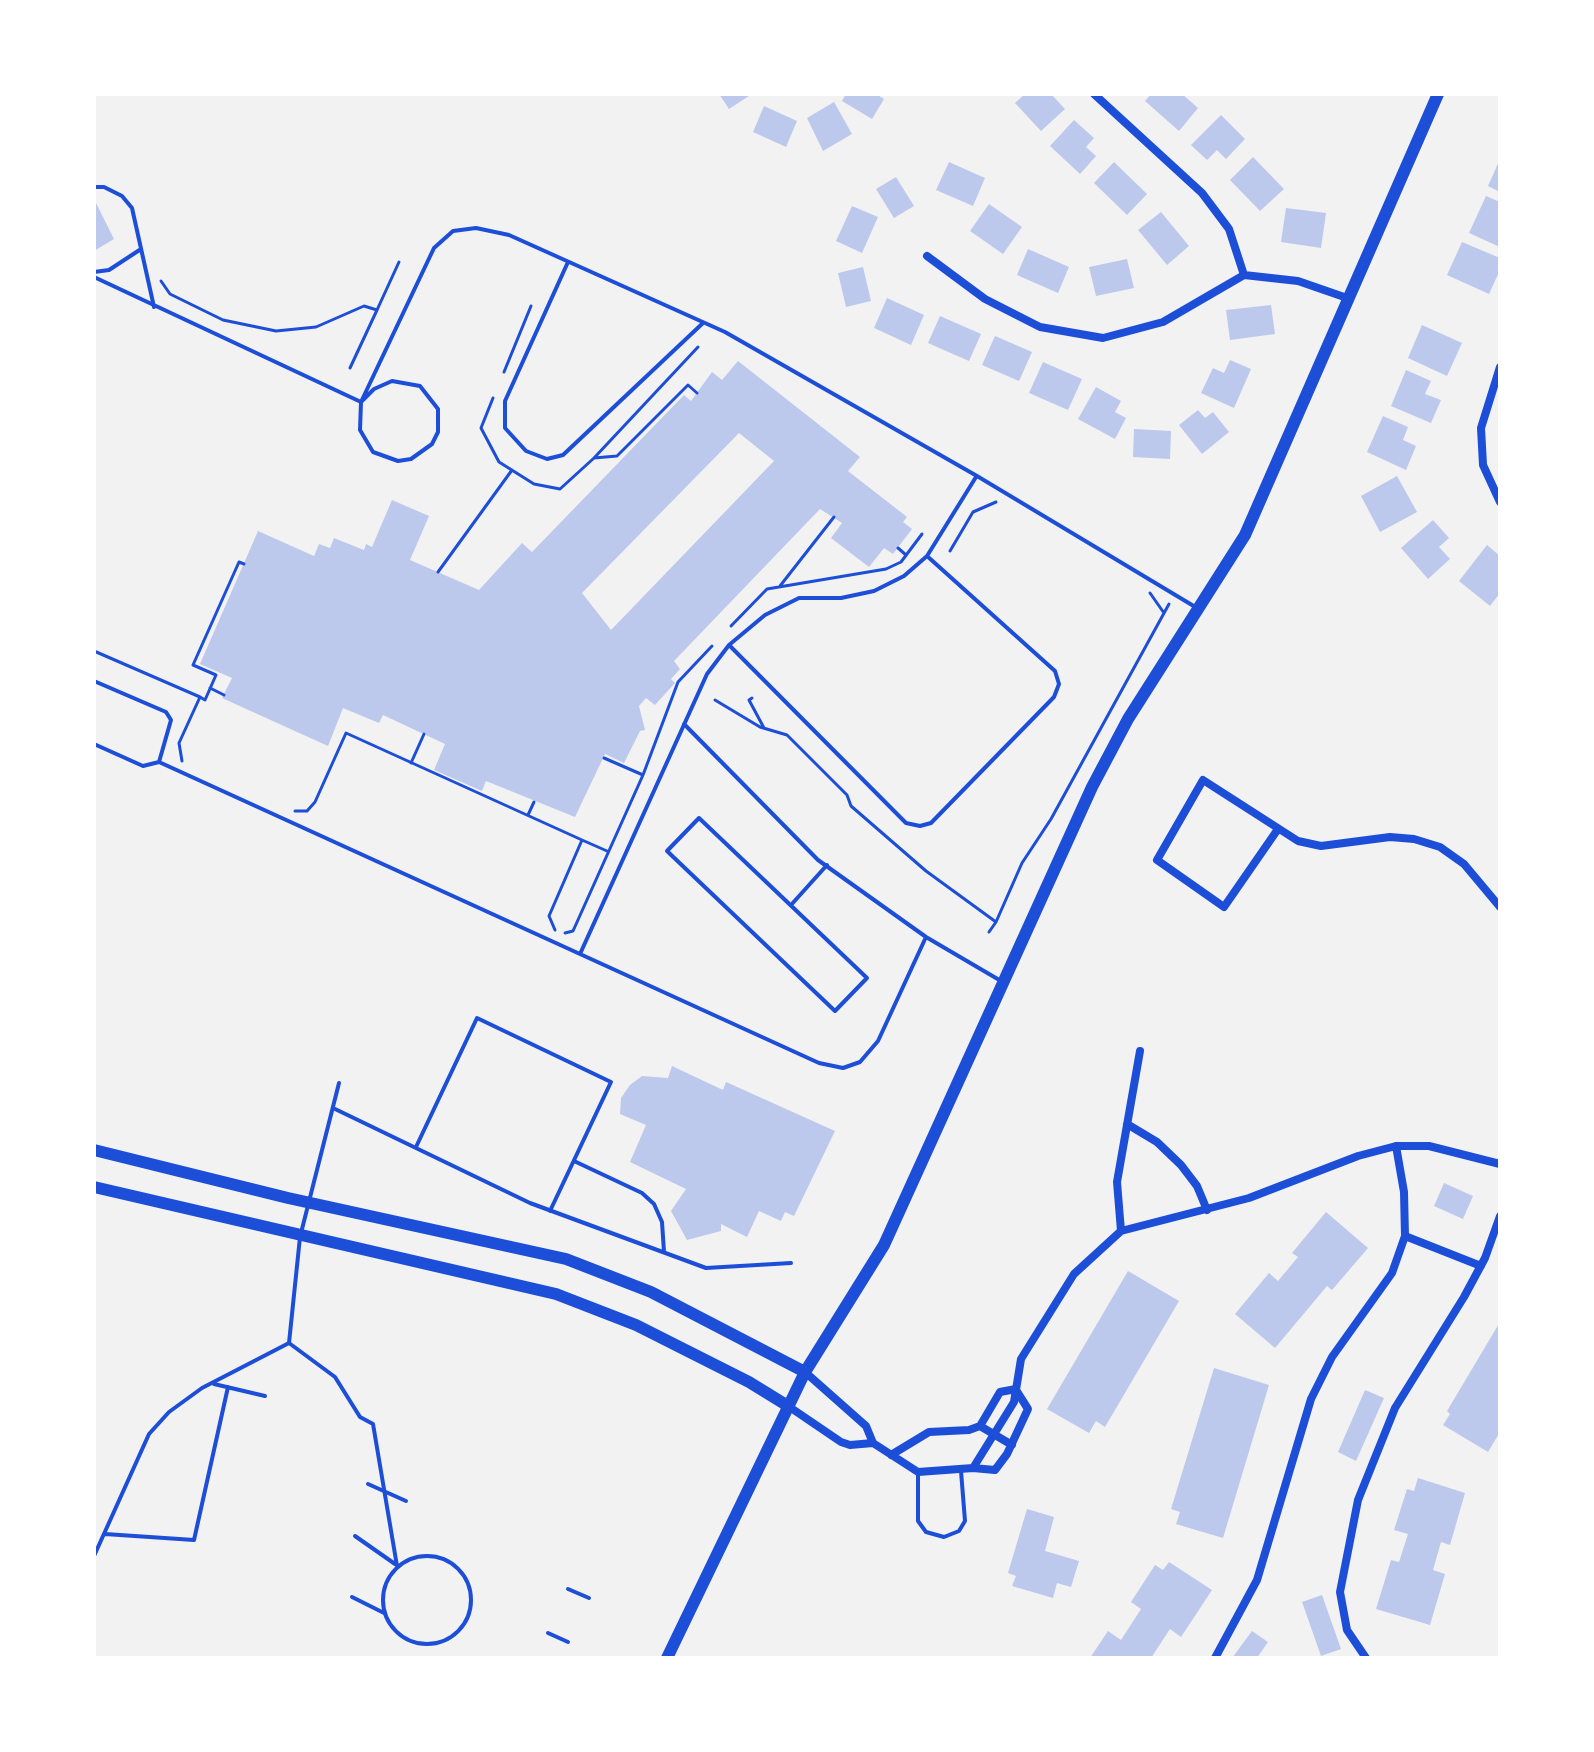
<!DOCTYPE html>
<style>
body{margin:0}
#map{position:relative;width:1594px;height:1752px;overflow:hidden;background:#f2f2f2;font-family:"Nunito Sans",sans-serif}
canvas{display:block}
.frame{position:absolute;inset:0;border:96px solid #fff;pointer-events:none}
</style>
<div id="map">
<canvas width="1594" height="1752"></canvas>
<div class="frame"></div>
</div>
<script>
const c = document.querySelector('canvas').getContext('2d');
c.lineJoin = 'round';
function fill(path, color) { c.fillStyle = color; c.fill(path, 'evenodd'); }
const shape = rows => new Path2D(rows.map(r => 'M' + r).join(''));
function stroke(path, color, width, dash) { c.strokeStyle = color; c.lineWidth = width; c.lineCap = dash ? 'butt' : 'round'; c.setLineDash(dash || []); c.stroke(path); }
const building = shape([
 [719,94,752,94,729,109],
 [846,94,876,94,884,99,872,119,842,101],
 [1025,94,1051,94,1065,109,1041,131,1015,103],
 [1151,94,1182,94,1198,108,1179,131,1145,101],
 [834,102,852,134,823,151,807,118],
 [764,106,797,121,786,147,753,132],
 [1221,115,1245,139,1226,159,1217,150,1207,160,1191,145],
 [1074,120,1094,138,1086,147,1096,156,1080,174,1050,146],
 [1253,157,1284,189,1260,211,1230,180],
 [1500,159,1500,192,1488,186],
 [949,162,985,178,973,206,936,190],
 [1114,162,1147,194,1127,215,1094,183],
 [896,177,914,206,894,218,876,189],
 [1486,196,1500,202,1500,247,1469,233],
 [94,199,114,239,94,251],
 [989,204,1022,227,1003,254,970,231],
 [852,206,878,217,862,253,836,241],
 [1286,208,1326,213,1321,248,1281,242],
 [1161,212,1189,246,1167,265,1138,230],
 [1462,242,1500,258,1500,270,1489,294,1447,275],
 [1028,249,1069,267,1058,293,1017,275],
 [1127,259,1134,288,1096,296,1089,267],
 [863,267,871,301,846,307,838,273],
 [887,298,924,315,911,345,874,328],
 [1271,305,1275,334,1230,340,1226,310],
 [940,316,981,334,969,361,928,343],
 [1422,325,1462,343,1447,376,1408,358],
 [995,336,1032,352,1019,381,982,365],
 [1230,360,1251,369,1234,408,1201,393,1213,368,1224,373],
 [738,361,860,457,848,471,907,517,903,522,912,529,893,554,884,548,869,567,831,538,842,523,820,509,674,661,680,669,671,679,675,683,655,705,646,698,639,706,645,730,640,731,624,763,605,754,575,817,486,781,482,791,434,770,445,744,383,715,379,723,343,708,328,746,222,698,232,678,200,664,258,531,314,556,319,544,330,548,334,538,364,550,366,544,372,547,392,500,429,516,410,560,479,590,522,543,532,552,684,395,691,401,712,372,722,380],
 [739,433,774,461,611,630,582,593],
 [1043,362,1082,379,1068,410,1029,393],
 [1406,370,1431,381,1425,394,1441,400,1431,423,1391,406],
 [1096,387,1121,401,1115,412,1126,418,1115,439,1078,419],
 [1198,410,1205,418,1213,412,1229,432,1202,454,1179,425],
 [1383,416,1408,427,1403,440,1416,446,1406,470,1367,452],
 [1134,429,1171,431,1170,459,1133,457],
 [1397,476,1417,512,1380,532,1361,496],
 [1433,520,1449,538,1439,547,1450,559,1428,579,1401,548],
 [1487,545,1500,556,1500,593,1490,606,1459,581],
 [672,1066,723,1090,726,1082,835,1131,794,1216,785,1212,781,1221,759,1211,747,1237,721,1224,721,1231,687,1240,671,1211,686,1189,630,1162,646,1125,620,1114,621,1098,630,1085,642,1076,668,1078],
 [1444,1183,1473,1196,1463,1219,1434,1206],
 [1326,1212,1368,1248,1332,1290,1327,1286,1275,1348,1235,1314,1269,1273,1278,1281,1298,1257,1292,1253],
 [1128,1271,1179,1301,1105,1427,1096,1421,1089,1433,1047,1409],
 [1500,1322,1500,1432,1488,1452,1443,1425,1450,1414,1447,1411],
 [1214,1368,1269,1385,1223,1538,1176,1524,1180,1512,1171,1509],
 [1365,1390,1384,1398,1356,1461,1338,1452],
 [1418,1478,1465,1493,1450,1545,1441,1542,1433,1570,1445,1574,1430,1625,1376,1609,1391,1560,1399,1562,1408,1534,1394,1530,1407,1489,1414,1491],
 [1027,1509,1054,1517,1045,1551,1079,1561,1071,1587,1057,1583,1053,1598,1012,1586,1016,1576,1008,1573],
 [1169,1562,1212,1590,1181,1637,1170,1629,1151,1658,1090,1658,1108,1631,1121,1640,1141,1609,1131,1602,1155,1565,1163,1570],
 [1322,1595,1341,1649,1321,1656,1302,1602],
 [1252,1631,1268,1642,1257,1658,1232,1658]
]);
const path = shape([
 [161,281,170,294,223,320,276,331,316,327,364,306,377,310,350,368],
 [377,310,399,262],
 [504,372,531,306],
 [493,398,481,428,499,462,534,484,560,489,594,458,617,456,688,385,697,393],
 [594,458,698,347],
 [898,548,906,555],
 [950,551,973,512,996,502],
 [438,572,512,470],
 [780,586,834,517],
 [1150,593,1164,613],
 [731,626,767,589,886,569,901,562,922,534],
 [94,651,200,697,179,743,182,761],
 [210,688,224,695],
 [200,697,205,700,216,675,193,665,239,562,244,564],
 [752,698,749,700,764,728],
 [715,700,760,727,787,735,847,795,851,806,926,871,996,922,1022,863,1051,819,1169,604],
 [604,758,643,775],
 [411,763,424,734],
 [295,811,307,811,315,802,346,733,582,840,549,916,555,930],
 [528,815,534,802],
 [582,840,607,851],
 [989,932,996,922],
 [565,933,573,931,643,775,678,682,712,646]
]);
const service = shape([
 [94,187,104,187,122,196,132,208,154,307],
 [568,262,505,401,505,428,526,451,547,459,563,455,703,323],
 [94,272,109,270,141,249],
 [94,277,361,402],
 [361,402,374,389,392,381,420,386,438,409,438,432,432,444,411,459,398,461,373,452,360,430,361,402,434,248,453,231,476,228,509,235,725,332,977,476,1197,608],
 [729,645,906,823,920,826,931,823,1054,697,1059,684,1055,671,927,556],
 [94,681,166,712,171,720,159,762],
 [684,724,818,860,926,937,1001,981],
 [94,744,143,766,159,762,819,1063,843,1068,860,1062,878,1041,926,937],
 [699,818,867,978,835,1011,667,851,699,818],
 [791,905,827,865],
 [580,954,707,674,729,645,765,615,799,598,841,598,874,591,904,576,927,556,976,477],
 [339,1083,300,1237,289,1343,335,1377,360,1417,373,1424,397,1566],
 [333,1108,530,1203,706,1268,791,1263],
 [416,1147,477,1018,611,1082,550,1211],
 [574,1161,642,1193,654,1204,662,1222,664,1252],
 [214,1384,265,1396],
 [918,1474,918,1521,926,1532,944,1537,959,1531,965,1521,961,1471],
 [368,1484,406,1501],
 [105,1534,194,1540,228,1387],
 [355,1536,395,1564],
 [94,1556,149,1434,169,1412,202,1388,289,1343],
 '383 1600a44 44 0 1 1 88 0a44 44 0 1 1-88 0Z',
 [568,1589,589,1598],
 [352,1597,384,1613],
 [548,1633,568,1642]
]);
const minor = shape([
 [1094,94,1202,193,1229,229,1244,275],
 [927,256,985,299,1040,327,1103,338,1163,322,1244,275,1298,281,1350,299],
 [1500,367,1481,428,1483,465,1500,502],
 [1278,829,1224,907,1157,860,1203,780,1298,841,1321,846,1390,837,1414,839,1440,847,1464,864,1500,907],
 [1127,1124,1157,1142,1181,1165,1197,1186,1207,1210],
 [1121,1231,1117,1182,1140,1051],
 [1405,1236,1481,1266],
 [805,1372,866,1426,873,1443,918,1472,973,1468,1014,1402,1021,1359,1074,1274,1121,1231,1249,1198,1358,1156,1396,1146,1429,1146,1500,1164],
 [788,1406,841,1442,850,1445,873,1443],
 [980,1426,1012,1445],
 [891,1455,929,1432,969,1430,980,1426,1000,1392,1016,1389],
 [973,1468,995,1470,1007,1454,1028,1409,1016,1390],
 [1215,1658,1257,1580,1311,1399,1332,1357,1392,1273,1405,1236,1404,1192,1396,1146],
 [1366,1658,1347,1630,1340,1592,1358,1500,1395,1408,1464,1297,1485,1258,1500,1216]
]);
const secondary = shape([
 [94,1150,288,1198,566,1259,651,1292,805,1372],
 [94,1187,556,1294,636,1325,749,1382,788,1406],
 [667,1658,805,1372,884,1245,1092,787,1128,719,1245,535,1438,94]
]);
fill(building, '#bdc9ec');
stroke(path, '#1d4ed8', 3);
stroke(service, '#1d4ed8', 4);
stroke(minor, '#1d4ed8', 8);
stroke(secondary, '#1d4ed8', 12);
</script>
